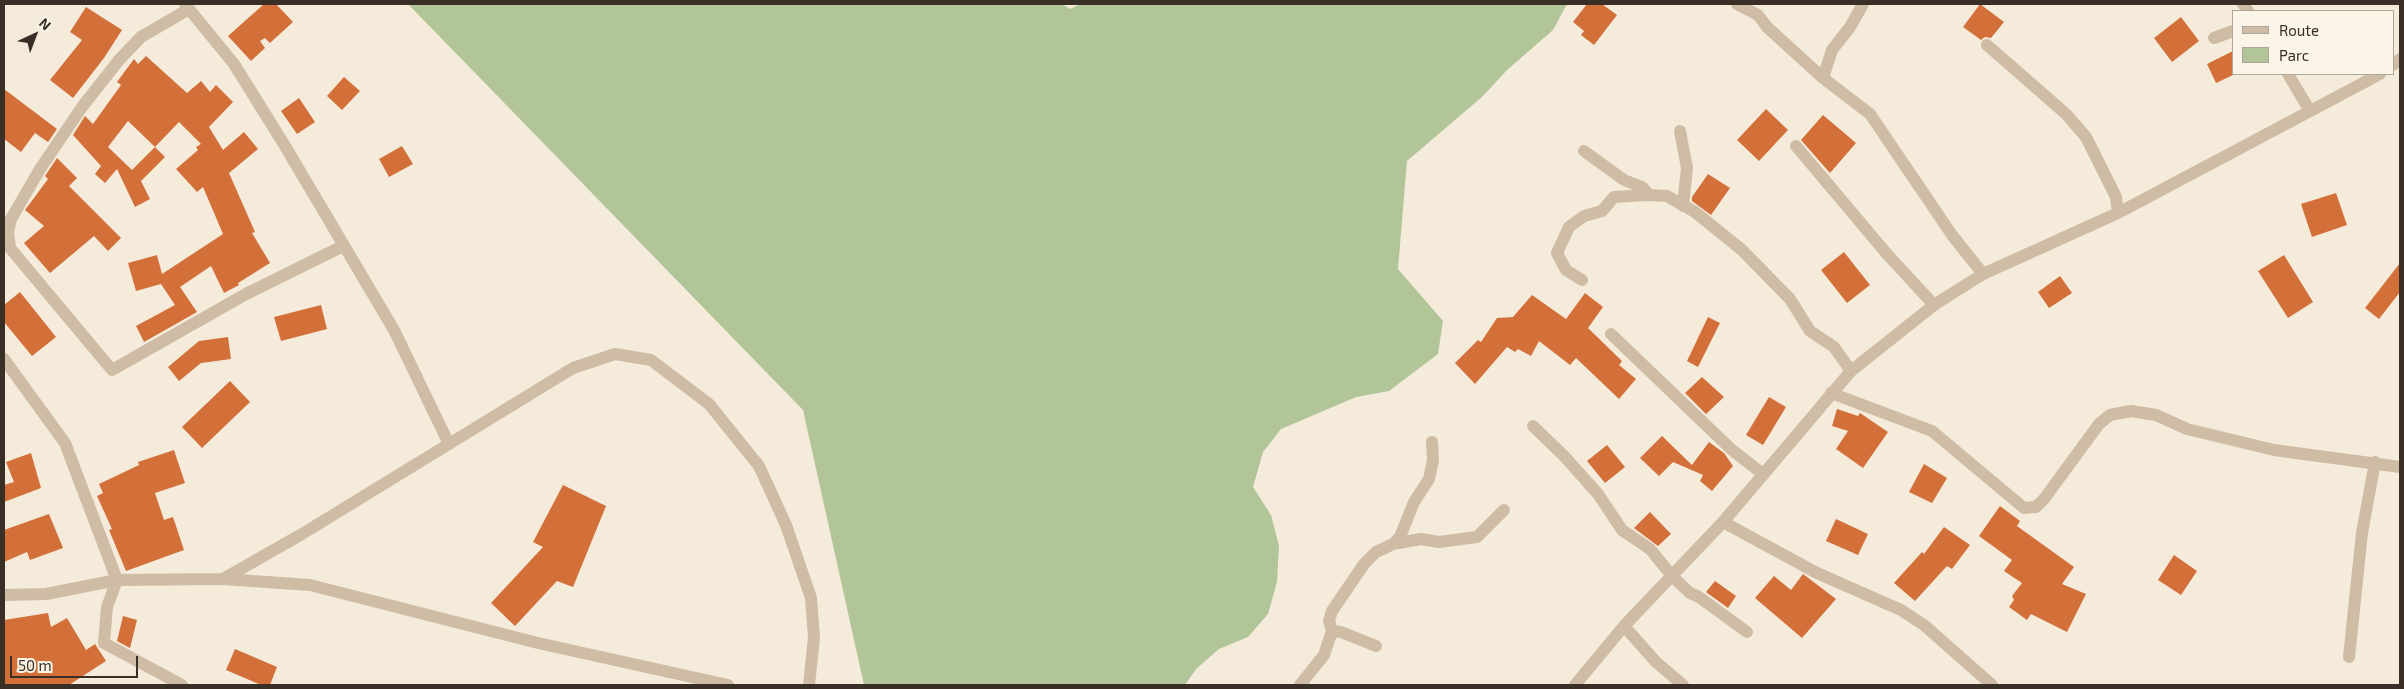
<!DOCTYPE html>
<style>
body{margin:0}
#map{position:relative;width:2404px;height:689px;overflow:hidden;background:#f5ebdb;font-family:"Exo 2",sans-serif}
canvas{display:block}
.frame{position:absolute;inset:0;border:5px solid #392f27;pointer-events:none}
.legend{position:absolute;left:2232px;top:10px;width:162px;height:65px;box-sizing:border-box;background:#fbf5e8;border:1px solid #ada69b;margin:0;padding:6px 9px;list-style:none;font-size:15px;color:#392f27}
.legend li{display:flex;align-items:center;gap:10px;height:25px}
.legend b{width:25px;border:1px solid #ada69b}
.north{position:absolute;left:10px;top:10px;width:50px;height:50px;-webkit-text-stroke:4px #fbf5e8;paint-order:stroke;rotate:43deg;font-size:14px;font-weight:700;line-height:20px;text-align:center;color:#392f27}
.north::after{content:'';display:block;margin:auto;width:18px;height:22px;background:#392f27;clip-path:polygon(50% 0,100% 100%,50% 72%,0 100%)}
.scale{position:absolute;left:10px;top:656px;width:128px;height:22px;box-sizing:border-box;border:2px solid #392f27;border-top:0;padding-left:6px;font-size:15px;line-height:18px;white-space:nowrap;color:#392f27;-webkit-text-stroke:4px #fbf5e8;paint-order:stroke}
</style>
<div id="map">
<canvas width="2404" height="689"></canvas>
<div class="frame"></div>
<ul class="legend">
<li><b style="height:6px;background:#cebca5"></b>Route</li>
<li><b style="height:14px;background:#b1c599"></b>Parc</li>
</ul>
<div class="north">N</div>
<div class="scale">50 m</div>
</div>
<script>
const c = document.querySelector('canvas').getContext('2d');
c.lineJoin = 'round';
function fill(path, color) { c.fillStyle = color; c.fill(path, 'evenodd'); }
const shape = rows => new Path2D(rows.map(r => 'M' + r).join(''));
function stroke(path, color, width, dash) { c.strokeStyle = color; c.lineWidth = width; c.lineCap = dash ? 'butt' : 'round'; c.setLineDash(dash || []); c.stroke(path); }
const green = shape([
 [408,4,1062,4,1070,9,1081,4,1567,4,1553,30,1507,70,1483,96,1407,161,1398,269,1443,321,1438,354,1389,391,1356,397,1281,429,1263,452,1253,487,1271,515,1279,546,1277,582,1268,614,1248,637,1219,649,1196,669,1185,685,864,685,803,410]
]);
const building = shape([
 [264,4,276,4,293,22,270,43,265,38,260,41,265,48,251,61,228,36],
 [1587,4,1602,4,1617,15,1594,45,1581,35,1584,31,1573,22],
 [1980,4,2004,22,1991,38,1985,37,1981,40,1963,27],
 [86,7,122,30,104,58,73,98,50,80,82,40,70,32],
 [2181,17,2199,41,2172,62,2154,38],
 [2233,51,2233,75,2216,83,2207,64],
 [146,56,187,93,201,81,210,92,216,85,233,102,209,127,223,150,244,132,258,149,229,173,255,232,252,233,270,263,238,283,239,285,224,293,211,266,180,287,197,312,144,342,136,326,175,305,161,284,136,291,128,263,157,255,162,274,223,234,203,187,197,192,176,169,198,150,196,147,201,144,179,122,155,147,165,157,141,181,150,199,135,207,117,169,105,183,95,174,101,166,73,135,85,116,93,124,121,85,117,82,134,59,138,64],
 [128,121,155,147,132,170,108,147],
 [344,77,360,91,342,110,327,96],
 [4,89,57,129,48,142,35,133,21,152,4,139],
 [299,98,315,122,297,134,281,111],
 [1766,109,1788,130,1759,161,1737,140],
 [1823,115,1856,143,1830,173,1801,140],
 [402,146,413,164,389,177,379,159],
 [57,158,77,178,69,186,121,238,108,251,94,236,50,273,24,243,44,226,25,210,48,179,45,176],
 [1708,174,1730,188,1711,215,1692,201,1692,197],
 [2336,193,2347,225,2312,237,2301,204],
 [1844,252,1870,285,1847,303,1821,270],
 [2284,255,2313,302,2288,318,2258,271],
 [2400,263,2400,292,2379,319,2365,308],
 [2060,276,2072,293,2049,308,2038,292],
 [20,292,56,337,32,356,4,322,4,305],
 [1585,293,1603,307,1588,328,1622,361,1619,365,1636,379,1619,399,1576,358,1570,365,1539,341,1531,356,1518,349,1515,352,1507,347,1475,384,1455,363,1478,340,1481,342,1497,318,1513,317,1532,295,1566,319],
 [321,305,327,329,281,341,274,317],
 [1708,317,1720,323,1698,367,1687,361],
 [228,337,231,359,201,363,179,381,168,367,199,341],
 [1702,377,1724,397,1706,414,1685,393],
 [230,381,250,402,202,448,182,427],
 [1769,397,1786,407,1763,445,1746,435],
 [1837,409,1858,416,1860,413,1888,432,1863,468,1836,449,1848,431,1832,426],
 [1662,436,1692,465,1709,442,1724,453,1733,466,1712,491,1700,481,1703,475,1673,462,1659,476,1640,458],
 [1607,445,1625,467,1605,483,1587,461],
 [174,450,185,483,155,493,164,520,173,517,184,550,126,571,109,530,112,529,97,496,103,493,99,484,139,465,138,462],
 [31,453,41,488,4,502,4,485,14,482,6,462],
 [1924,464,1947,478,1932,503,1909,492],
 [563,485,606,506,573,587,557,581,515,626,491,603,543,547,533,542],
 [2000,506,2020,521,2017,526,2074,567,2062,584,2086,594,2067,632,2031,614,2027,620,2009,607,2014,600,2012,596,2022,583,2004,571,2012,560,1979,536],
 [1650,512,1671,534,1658,546,1634,528],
 [49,514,63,548,30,560,27,552,4,562,4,530],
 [1836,519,1868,534,1858,555,1826,541],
 [1944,527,1970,545,1952,569,1947,566,1915,601,1894,583,1922,552,1924,554],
 [2174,555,2197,571,2181,595,2158,580],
 [1803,574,1836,599,1802,638,1755,598,1774,576,1791,590],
 [1715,581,1736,596,1728,608,1706,592],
 [48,613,51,627,67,618,86,650,95,644,106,661,69,685,4,685,4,620],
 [123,616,137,620,130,648,117,641],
 [235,649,277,667,270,685,261,685,226,670]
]);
const street = shape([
 [185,4,234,64,285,146,394,330,449,444],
 [1737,4,1758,15,1767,27,1823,78,1870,114,1952,235,1983,274],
 [2243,4,2248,11],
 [189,9,141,37,119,60,82,107,40,169,11,219,8,232,10,248,112,370,246,294,343,246],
 [2214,38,2233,31],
 [1987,45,2066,114,2086,137,2116,197,2118,213],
 [2393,65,2400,59],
 [2288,74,2310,111],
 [1823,78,1832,50,1850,27,1863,4],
 [1680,131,1687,168,1683,206],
 [1796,146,1887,254,1934,305],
 [1584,151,1624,180,1642,187,1649,195],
 [1582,280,1566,270,1557,253,1569,227,1584,216,1602,211,1614,197,1649,195,1667,196,1695,212,1742,250,1790,299,1810,331,1834,347,1851,371],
 [1611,334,1732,450,1763,474],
 [4,359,65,443,117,580,107,607,104,643,182,685],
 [1831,393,1932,431,2024,508,2036,507,2044,499,2099,424,2110,415,2131,411,2156,415,2187,429,2274,450,2400,467],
 [1533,426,1565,457,1598,494,1622,530,1650,549,1672,576,1690,593,1699,597,1747,632],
 [1723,522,1817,573,1901,610,1924,625,1992,685],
 [1393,544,1421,539,1439,542,1477,537,1504,510],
 [223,579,302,534,573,368,615,354,651,360,709,404,759,466,786,525,811,598,814,638,809,685],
 [4,595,46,594,117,580,223,579,310,585,538,643,728,685],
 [1624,626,1656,662,1683,685],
 [1332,631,1341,632,1376,646],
 [2349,657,2362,533,2375,462],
 [1300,685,1324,655,1332,631,1329,621,1332,611,1364,564,1376,552,1393,544,1400,537,1414,502,1429,479,1433,460,1432,442],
 [1575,685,1624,626,1723,522,1851,371,1934,305,1983,274,2118,213,2380,74]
]);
fill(green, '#b1c599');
fill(building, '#d3703a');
stroke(street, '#cebca5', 12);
</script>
